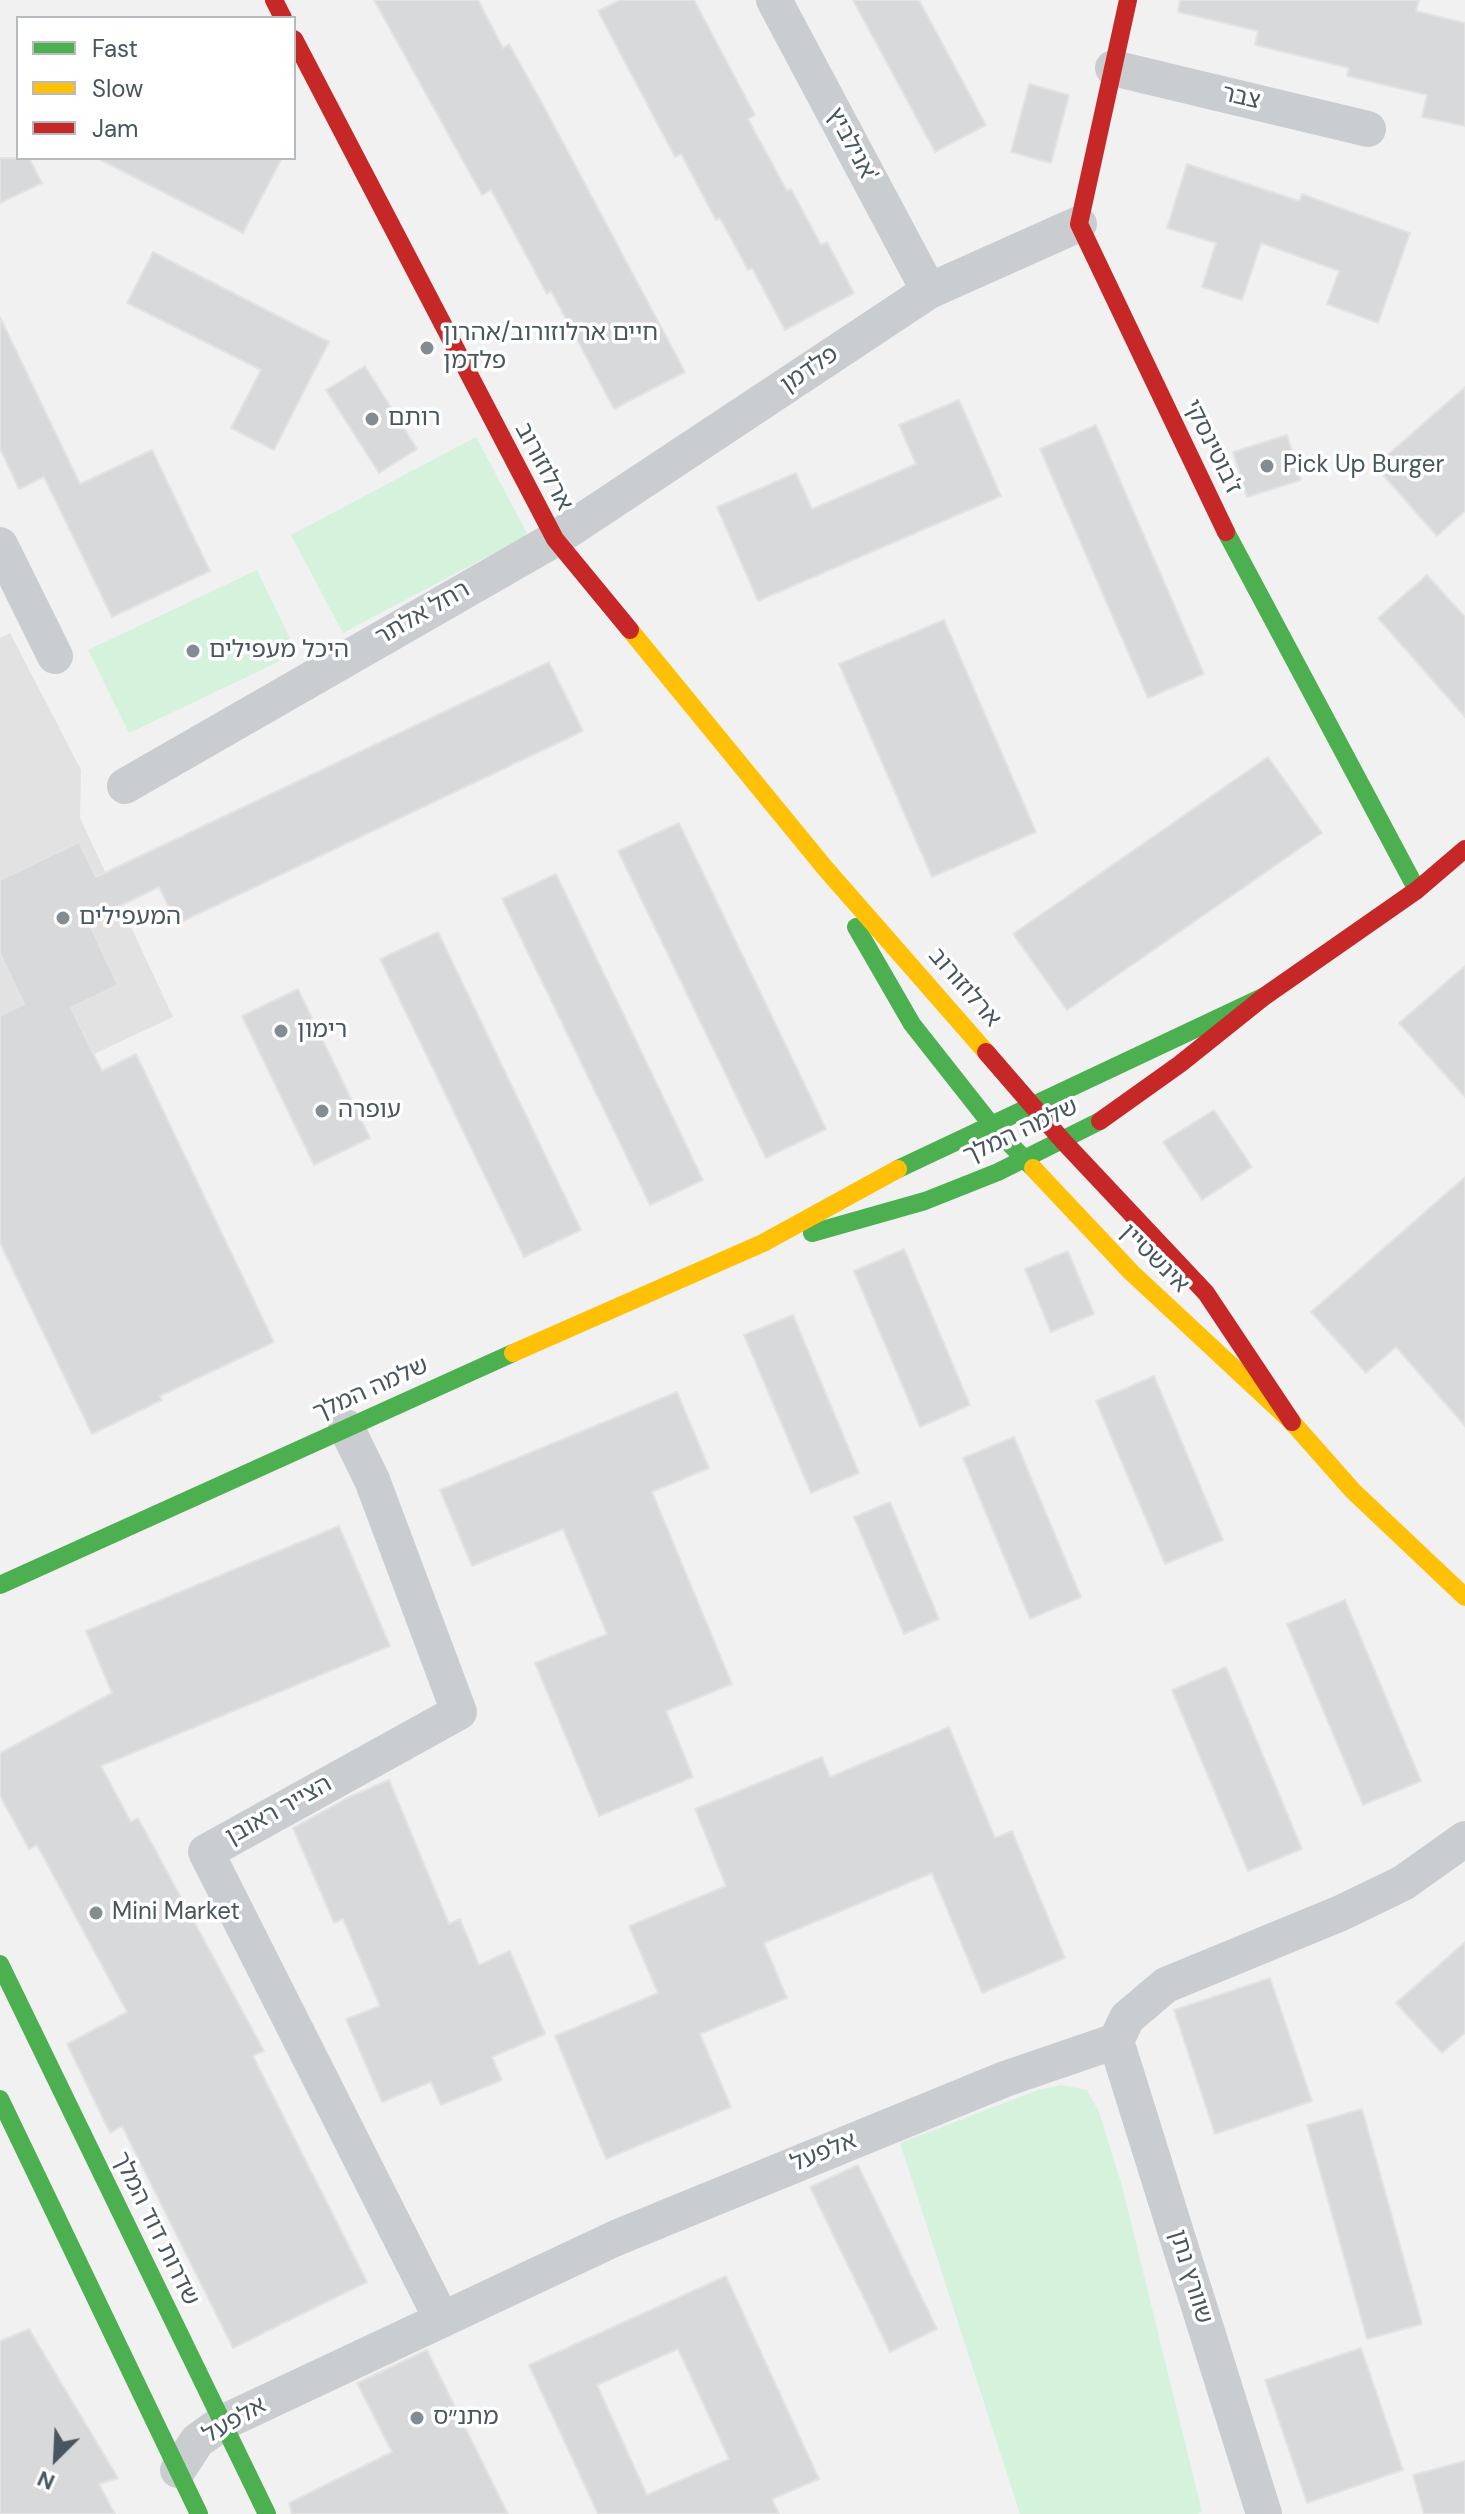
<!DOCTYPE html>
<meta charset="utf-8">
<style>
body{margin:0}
#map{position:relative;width:1465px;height:2514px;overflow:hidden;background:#f2f1f1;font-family:"DM Sans",sans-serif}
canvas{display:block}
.legend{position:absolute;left:16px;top:16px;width:280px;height:144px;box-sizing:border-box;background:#fff;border:2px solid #b5bbbf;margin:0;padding:10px 14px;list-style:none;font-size:24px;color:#47565f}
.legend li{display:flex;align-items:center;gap:16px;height:40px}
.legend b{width:40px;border:2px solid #b5bbbf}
.north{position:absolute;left:16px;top:2418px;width:80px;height:80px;-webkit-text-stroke:6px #fff;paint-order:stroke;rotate:204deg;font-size:22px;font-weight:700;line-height:32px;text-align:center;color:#47565f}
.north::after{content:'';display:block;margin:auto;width:28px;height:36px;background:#47565f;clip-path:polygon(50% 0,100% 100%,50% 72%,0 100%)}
</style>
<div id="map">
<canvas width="1465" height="2514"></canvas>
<ul class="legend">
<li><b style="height:10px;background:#4caf50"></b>Fast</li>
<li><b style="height:10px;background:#ffc107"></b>Slow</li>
<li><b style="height:10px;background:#c62828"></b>Jam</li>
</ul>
<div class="north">N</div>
</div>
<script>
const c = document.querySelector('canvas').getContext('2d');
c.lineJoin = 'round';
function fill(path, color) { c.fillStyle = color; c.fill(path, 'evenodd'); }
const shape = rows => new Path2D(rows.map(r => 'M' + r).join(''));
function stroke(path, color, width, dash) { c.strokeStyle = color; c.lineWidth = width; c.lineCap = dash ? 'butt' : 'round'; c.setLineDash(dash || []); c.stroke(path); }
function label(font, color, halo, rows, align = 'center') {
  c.font = font + ' "DM Sans","Noto Sans Hebrew",sans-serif'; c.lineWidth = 7; c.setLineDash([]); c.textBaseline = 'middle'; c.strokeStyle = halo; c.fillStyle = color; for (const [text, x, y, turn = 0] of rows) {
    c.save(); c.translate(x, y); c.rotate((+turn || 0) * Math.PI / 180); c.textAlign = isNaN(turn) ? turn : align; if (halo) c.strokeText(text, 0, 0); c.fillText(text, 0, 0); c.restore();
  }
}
const education = shape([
 [10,633,81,770,80,818,173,1017,0,1098,0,638]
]);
const green = shape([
 [476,437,528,535,343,633,291,535],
 [257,570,297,653,129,733,88,650],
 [1061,2085,1087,2090,1099,2112,1122,2186,1202,2512,1198,2514,1020,2514,900,2143,1038,2090]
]);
const building = shape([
 [374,0,478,0,503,48,509,44,542,103,685,372,614,409,551,291,547,294,491,190,482,195,374,0],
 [620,0,694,0,755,115,748,119,787,191,791,189,821,245,827,242,854,293,785,330,752,268,748,270,720,218,716,220,681,154,675,157,598,11,620,0],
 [853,0,919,0,986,125,935,152,853,0],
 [1180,0,1419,0,1416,11,1465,23,1465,126,1422,117,1427,95,1347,76,1349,68,1255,45,1258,31,1178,12,1180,0],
 [1029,84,1069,95,1051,163,1011,152,1029,84],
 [0,158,29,158,42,183,0,203,0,158],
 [97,158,282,158,243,233,97,158],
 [1187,164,1299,201,1302,194,1410,233,1378,323,1327,304,1339,271,1261,243,1242,300,1202,287,1216,243,1167,228,1187,164],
 [153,252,329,342,274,450,231,428,261,370,127,303,153,252],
 [0,317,80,484,152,450,210,571,112,617,44,477,19,489,0,449,0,317],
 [365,366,417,449,379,473,326,390,365,366],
 [1465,387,1465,511,1437,536,1375,466,1465,387],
 [959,400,1001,496,758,601,717,507,796,473,812,509,916,464,899,425,959,400],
 [1096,425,1204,674,1148,698,1040,449,1096,425],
 [1287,435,1301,480,1247,497,1233,452,1287,435],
 [1427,575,1465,617,1465,717,1378,618,1427,575],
 [944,620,1036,832,932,877,839,664,944,620],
 [549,662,583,731,177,924,159,887,88,921,118,985,71,1008,102,1071,136,1054,274,1342,160,1396,162,1400,92,1434,0,1243,0,1016,24,1004,0,954,0,880,79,842,96,877,549,662],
 [1268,757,1322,833,1067,1010,1013,934,1268,757],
 [679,823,826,1129,766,1158,618,851,679,823],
 [556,874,703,1180,650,1205,502,899,556,874],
 [438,932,581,1230,524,1257,380,959,438,932],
 [1465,966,1465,1097,1399,1023,1465,966],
 [298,989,370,1138,314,1165,242,1016,298,989],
 [1214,1110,1252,1167,1202,1200,1163,1142,1214,1110],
 [1465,1177,1465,1426,1396,1347,1366,1373,1311,1312,1465,1177],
 [904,1249,970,1405,920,1427,854,1271,904,1249],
 [1068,1251,1094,1314,1051,1332,1025,1269,1068,1251],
 [793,1315,859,1473,811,1493,744,1335,793,1315],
 [1154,1376,1223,1540,1165,1564,1096,1401,1154,1376],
 [677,1392,709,1468,652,1492,732,1684,666,1711,693,1777,599,1816,535,1663,607,1634,563,1529,472,1566,440,1490,677,1392],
 [1014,1437,1081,1597,1030,1619,963,1458,1014,1437],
 [890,1502,939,1619,904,1634,854,1517,890,1502],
 [339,1526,390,1646,101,1766,131,1822,138,1818,264,2051,253,2056,367,2282,233,2348,122,2126,110,2133,67,2044,127,2012,37,1845,29,1849,0,1796,0,1753,112,1693,86,1631,339,1526],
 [1345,1600,1421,1781,1363,1805,1287,1624,1345,1600],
 [1226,1667,1302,1849,1248,1871,1172,1690,1226,1667],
 [949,1727,995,1838,1012,1831,1065,1958,982,1993,932,1873,764,1943,787,1998,700,2034,731,2107,606,2159,555,2036,658,1993,629,1926,726,1886,695,1809,822,1757,830,1777,949,1727],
 [389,1780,449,1924,460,1919,479,1965,510,1951,545,2034,492,2057,502,2080,441,2105,431,2082,382,2102,346,2019,380,2006,343,1919,334,1923,293,1828,349,1797,389,1780],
 [1465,1942,1465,2033,1442,2053,1396,2003,1465,1942],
 [1270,1978,1312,2101,1215,2134,1174,2010,1270,1978],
 [1362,2109,1422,2324,1367,2339,1307,2125,1362,2109],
 [858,2165,937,2329,890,2352,810,2187,858,2165],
 [726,2276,819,2479,772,2499,779,2514,598,2514,529,2365,726,2276],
 [678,2349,729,2459,647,2495,597,2385,678,2349],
 [29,2329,118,2478,99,2484,115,2514,0,2514,0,2341,29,2329],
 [1361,2348,1403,2470,1307,2503,1265,2380,1361,2348],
 [427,2350,508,2514,292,2514,289,2503,392,2452,357,2383,427,2350],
 [1465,2461,1465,2514,1424,2514,1413,2475,1465,2461]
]);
const street = shape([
 [774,0,929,291],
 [1113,68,1368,129],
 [0,545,55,656],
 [125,786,555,539,929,291,1079,224],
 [346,1427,372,1480,459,1712,206,1852,442,2320],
 [1116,2041,1264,2514],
 [178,2470,197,2441,222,2423,616,2238,1005,2079,1116,2041,1127,2018,1166,1985,1341,1913,1403,1883,1465,1839]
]);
const fast = shape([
 [1226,532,1417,890],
 [856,927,912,1024,990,1123,1033,1168],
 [898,1169,1265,996],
 [812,1233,925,1201,998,1172,1100,1121],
 [0,1585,513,1353],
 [0,1964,267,2514],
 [0,2099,199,2514]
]);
const slow = shape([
 [630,630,825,868,986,1052],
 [1033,1168,1131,1272,1292,1422,1353,1491,1465,1597],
 [513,1353,763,1243,898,1169]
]);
const jam = shape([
 [274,0,283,18],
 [1128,0,1079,224,1226,532],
 [294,39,555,539,630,630],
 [986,1052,1063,1141,1206,1293,1292,1422],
 [1100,1121,1180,1064,1265,996,1417,890,1465,849]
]);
const markers = [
 [427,348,8,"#838c92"],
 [372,419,8,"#838c92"],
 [1267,466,8,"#838c92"],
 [193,651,8,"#838c92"],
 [63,918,8,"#838c92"],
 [281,1031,8,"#838c92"],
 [322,1111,8,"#838c92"],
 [96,1913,8,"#838c92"],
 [417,2418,8,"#838c92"]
];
const streetNames = [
 ["צבר",1241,98,13],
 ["אנילביץ'",851,145,62],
 ["פלדמן",810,370,-34],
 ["ז'בוטינסקי",1212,447,64],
 ["ארלוזורוב",543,467,62],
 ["רחל אלתר",423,614,-30],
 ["ארלוזורוב",964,988,49],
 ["שלמה המלך",1021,1132,-25],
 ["אינשטיין",1154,1259,45],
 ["שלמה המלך",371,1390,-24],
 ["הצייר ראובן",279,1811,-29],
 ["אלפעל",824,2153,-22],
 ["שדרות דוד המלך",155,2229,64],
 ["שוורץ נתן",1190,2277,73],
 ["אלפעל",235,2421,-30]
];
const poiNames = [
 ["חיים ארלוזורוב/אהרון",443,334],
 ["פלדמן",443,362],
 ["רותם",388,419],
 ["Pick Up Burger",1283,466],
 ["היכל מעפילים",209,651],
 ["המעפילים",79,918],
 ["רימון",297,1031],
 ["עופרה",338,1111],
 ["Mini Market",112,1913],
 ["מתנ״ס",433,2418]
];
fill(education, '#e3e2e3');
fill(green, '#d4f2dc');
fill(building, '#d8d9da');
stroke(building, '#e3e3e4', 2);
stroke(street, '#cacdd0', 36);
stroke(fast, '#4caf50', 18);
stroke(slow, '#ffc107', 18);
stroke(jam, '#c62828', 18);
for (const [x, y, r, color] of markers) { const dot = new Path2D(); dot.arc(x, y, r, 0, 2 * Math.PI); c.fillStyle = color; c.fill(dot); stroke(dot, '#fff', 3); }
label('24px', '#47565f', '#fff', streetNames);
label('24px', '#47565f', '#fff', poiNames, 'left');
</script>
